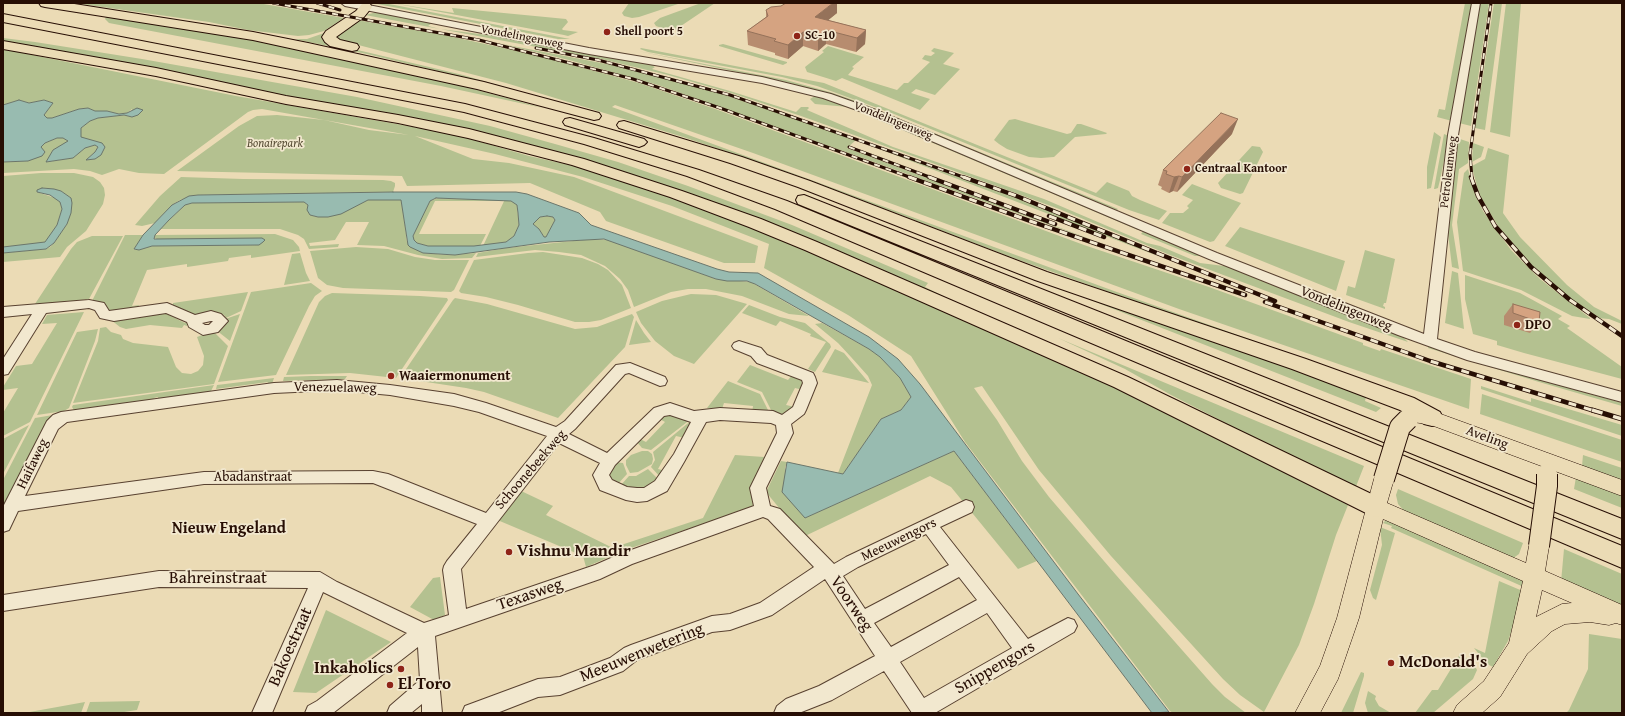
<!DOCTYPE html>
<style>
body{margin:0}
#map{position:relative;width:1625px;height:716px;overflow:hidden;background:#ebdbb5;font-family:"Gentium Book Plus",serif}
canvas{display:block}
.frame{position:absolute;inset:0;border:4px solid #270e04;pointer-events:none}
</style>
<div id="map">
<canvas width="1625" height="716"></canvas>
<div class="frame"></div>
</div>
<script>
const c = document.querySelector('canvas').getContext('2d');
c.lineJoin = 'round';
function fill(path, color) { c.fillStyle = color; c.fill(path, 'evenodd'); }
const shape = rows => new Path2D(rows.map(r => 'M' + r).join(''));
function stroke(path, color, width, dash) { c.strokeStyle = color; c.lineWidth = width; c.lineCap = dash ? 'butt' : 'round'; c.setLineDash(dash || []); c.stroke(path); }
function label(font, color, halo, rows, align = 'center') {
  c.font = font + ' "Gentium Book Plus",serif'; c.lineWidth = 3.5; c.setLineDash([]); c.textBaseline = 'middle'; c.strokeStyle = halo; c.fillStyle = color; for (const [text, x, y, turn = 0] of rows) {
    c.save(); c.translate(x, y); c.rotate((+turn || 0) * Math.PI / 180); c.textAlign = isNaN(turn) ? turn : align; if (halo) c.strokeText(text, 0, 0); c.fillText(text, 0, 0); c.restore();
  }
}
const green = shape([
 [74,3,258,3,344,18,324,31,309,35,298,36,248,30,209,22],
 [372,3,384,3,570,39,558,39],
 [392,3,454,13,452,8,566,19,568,22,562,29,563,30,578,32,568,36,564,35],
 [629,3,681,3,639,17,632,18,624,16,622,13],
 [701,3,715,3,672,32,656,26,654,23,660,18],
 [1465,3,1472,3,1452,121,1437,117,1439,109,1445,110],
 [1480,3,1489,3,1471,126,1459,123],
 [1494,3,1502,3,1485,130,1475,128],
 [1506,3,1521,3,1510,137,1490,132],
 [377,12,435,21,428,26,440,29,488,35,492,33,655,65,653,66,655,67,652,69,730,91,796,112,801,107,808,107,809,108,807,110,893,147,1044,199,1147,243,1160,246,1200,263,1232,267,1419,340,1418,343,1403,337,1408,342,1349,322,1170,255,1059,209,999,187,801,116,731,93,668,75,601,59,365,15],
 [106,17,220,34,292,46,419,74,543,108,441,86,109,23,105,19],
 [357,20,449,36,535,55,639,83,718,110,1084,245,1209,287,1363,343,1363,345,1380,351,1381,349,1471,379,1469,409,1179,309,753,153,615,105,612,107,1114,291,1387,388,1258,345,1016,259,799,176,683,137,506,83,335,39,335,35],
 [327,32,328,43,463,75,508,88,367,54,294,39,307,39],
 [3,38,35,42,142,59,357,97,490,126,555,144,618,162,688,186,792,225,928,283,925,287,961,305,798,238,507,141,3,42],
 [497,43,617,66,719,93,857,140,1046,208,1163,258,856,140,847,148,1106,245,658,85,569,60],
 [723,44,787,62,787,63,783,65,719,46,719,45],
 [828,46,864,57,852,67,854,68,848,75,897,90,904,83,908,83,930,62,922,59,925,55,931,56,935,53,931,51,934,48,954,53,943,64,960,69,935,95,916,89,911,93,930,99,920,110,842,78,836,81,807,72,805,67,824,52,822,51],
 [641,48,824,83,1096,193,1107,182,1129,191,1132,196,1140,200,1167,211,1159,220,1129,210,894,114,817,86,782,77,648,52,640,49],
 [3,49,236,96,414,127,457,135,529,156,574,166,706,209,838,264,1121,387,1165,412,1348,505,1336,535,1314,604,1299,645,1264,712,1240,695,1223,679,1111,556,1039,470,982,386,974,388,997,420,1022,461,1049,497,1116,575,1212,684,1225,697,1246,713,1173,713,1170,711,965,442,911,356,848,315,764,268,769,244,672,206,583,177,495,154,415,136,473,159,509,163,574,177,758,246,755,263,724,263,606,221,600,212,530,183,407,186,402,176,177,171,239,126,257,116,277,115,324,120,369,130,409,135,262,109,253,110,248,112,164,174,139,173,119,169,102,175,90,171,74,169,3,173,3,162,28,161,45,143,57,138,63,138,69,141,65,145,53,150,47,162,73,158,85,148,95,145,98,147,95,152,86,160,95,159,105,147,80,137,81,128,90,121,98,118,124,115,132,117,132,109,127,113,119,114,107,111,95,111,88,108,79,109,52,118,47,118,44,115,53,103,44,100,29,103,19,100,3,105],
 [638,51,786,80,830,92,859,102,1118,209,1117,210,829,94,785,82],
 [815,96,820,96,844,104,1140,227,1138,230,848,107,815,104,810,99],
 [1015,119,1067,134,1071,133,1077,124,1081,124,1107,133,1106,134,1075,137,1054,157,1041,158,1029,157,1007,149,999,144,994,140,1009,120],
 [1434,132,1441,137,1431,188,1427,189,1427,167],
 [1444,134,1449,136,1440,180,1438,188,1435,189,1434,189],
 [1457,138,1469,142,1468,163,1459,169,1452,225,1459,269,1452,267,1447,225],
 [1473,143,1484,147,1481,157,1472,162],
 [1252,146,1260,147,1263,152,1243,193,1240,194,1221,188,1218,183],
 [1488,148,1509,155,1503,213,1520,237,1567,285,1594,307,1622,321,1622,324,1609,319,1596,318,1562,292,1535,269,1499,228,1479,194,1473,171,1472,166,1485,159],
 [1468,169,1475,194,1483,211,1511,250,1540,279,1590,318,1590,319,1572,316,1521,290,1463,271,1457,222,1464,173],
 [41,173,74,173,93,177,100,182,104,188,105,195,103,204,86,231,67,247,60,257,3,262,3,253,46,249,50,247,54,243,67,224,71,198,61,191,45,188,37,192,55,198,60,202,62,209,57,225,47,241,41,244,3,247,3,176],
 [181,177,243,179,383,180,391,181,395,183,395,186,393,192,198,195,180,200,172,205,155,223,142,226,135,225,160,196],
 [1192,184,1241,203,1214,241,1210,242,1162,223,1170,213,1183,213,1189,208,1187,206,1193,200,1182,195],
 [438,198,504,199,503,201,435,201,419,234,486,234,480,246,428,246,417,243,413,240,413,236,422,216,430,201],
 [505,199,514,202,517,205,519,225,514,236,506,242,483,246],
 [368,200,402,200,407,242,423,253,449,255,476,253,472,258,442,259,418,255,384,246,357,245,369,222,346,222,335,240,309,243,310,246,339,244,338,247,309,249,304,239,298,235,280,229,160,229,185,205,192,203,304,202,308,205,310,215,318,217,328,217],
 [547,216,553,217,555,220,546,237,544,237,539,229,533,224,540,217],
 [1240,227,1345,261,1336,291,1225,246],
 [1145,229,1201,254,1199,256,1195,256,1141,234],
 [275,234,293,240,299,247,300,251,251,258,251,255,229,258,228,261,187,267,187,264,147,270,132,306,139,305,138,307,110,312,103,303,92,301,125,235,143,235,134,249,135,250,152,246,259,245,158,240,154,237,155,235],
 [92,236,123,236,89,299,33,307,71,249,77,242],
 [592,239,609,240,716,279,751,282,809,316,789,314,742,296,706,289,688,289,671,292,634,307,628,290,620,279,605,266,581,255,559,252,535,250,476,257,478,253,506,248],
 [356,247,388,249,415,257,435,260,469,260,454,290,451,292,343,288,327,285,318,278,310,251],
 [1365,250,1395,259,1386,303,1384,303,1383,306,1385,307,1385,309,1346,295,1348,286,1355,288],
 [543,252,582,258,598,264,608,270,622,285,631,308,601,320,589,322,575,322,518,305,486,297,461,293,459,291,474,260,528,253],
 [300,253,306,273,310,281,284,285,292,254],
 [1452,271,1458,273,1464,329,1445,323],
 [1465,275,1520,293,1562,316,1558,319,1570,326,1567,328,1622,367,1622,379,1524,353,1497,345,1497,341,1473,334,1465,299],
 [1032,277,1227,344,1366,397,1365,401,1381,408,1376,412],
 [311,283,322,291,315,296,309,306,276,375,218,382,251,292],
 [248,292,241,311,226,318,224,315,216,312,197,316,173,305,173,303],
 [332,293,420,296,447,298,448,300,396,378,350,373,286,375,319,302,325,296],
 [691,294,716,295,747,304,694,364,674,356,655,341,641,323,636,312,662,301],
 [455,298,487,304,575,329,597,327,632,314,634,317,625,347,558,418,484,392,466,388,400,378,453,300],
 [749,305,780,317,805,323,830,344,831,347,815,372,808,369,826,342,810,336,811,334,780,321,776,326,742,313],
 [84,312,30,422,3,436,3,413,18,388,3,390,3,387,16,366,32,364,57,323,42,324,47,315],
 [165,313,185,323,188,321,187,326,184,325,182,328,150,325,126,329,120,327,111,320],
 [240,314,230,341,216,330,225,319],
 [636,320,644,333,651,342,629,345],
 [822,323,869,349,880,357,900,378,911,397,901,410,881,419,843,474,838,473,872,385,868,376,851,357,838,343,815,324],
 [106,327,111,332,121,335,123,339,133,343,168,347,176,367,182,373,191,374,198,371,203,365,204,356,197,337,213,331,228,346,214,384,73,403,98,341,100,328],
 [98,329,95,341,69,408,64,411,37,415,77,332],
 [1058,338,1364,466,1355,489,1171,395,1125,369],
 [1429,344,1529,375,1530,377,1622,403,1622,406,1539,382,1428,348],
 [835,349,844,353,869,383,822,372],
 [750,365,788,380,793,374,805,382,803,390,795,388,786,405,795,407,784,414,773,414,762,392,737,382],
 [311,376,347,376,345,379,283,381,284,377],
 [274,378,272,384,267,385,268,382,216,389,217,385],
 [728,381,760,394,770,414,752,413,753,406,724,403,722,409,707,408],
 [214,385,211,391,158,399,158,397,154,398,153,400,77,411,74,410,72,407,73,405],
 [1481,386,1531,402,1531,398,1622,425,1622,436,1481,389],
 [1482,394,1622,440,1622,462,1480,414],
 [664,413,691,419,651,450,642,448,636,441,638,438,646,442,665,422,658,418],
 [59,414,50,421,3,515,3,480,35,418],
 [693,419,685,438,676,436,658,469,666,471,662,479,651,467,655,460,653,452],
 [29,425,3,474,3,439],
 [642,451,648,451,652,454,653,459,652,464,638,472,630,473,626,465,626,460,631,455],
 [954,451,1037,561,1018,569,951,487,930,476,803,537,766,492,781,461,787,462,785,468,805,518],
 [735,455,764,457,757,506,712,525,709,522,625,550,618,546,703,518],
 [1583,455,1622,468,1622,481,1582,466],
 [614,462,623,463,627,474,617,485,608,479,608,469],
 [648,469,661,482,646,490,620,486,629,476,636,476],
 [1576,477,1622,494,1622,508,1574,489],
 [1398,489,1523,543,1519,554,1512,559,1407,514,1398,504,1396,495],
 [519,490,553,506,546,515,621,552,586,567,583,556,495,519],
 [1386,520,1390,520,1528,578,1526,588,1391,528,1392,526,1383,523],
 [1380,527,1395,533,1376,600,1373,598,1370,590,1382,545],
 [1564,549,1622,574,1622,608,1561,582],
 [440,577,445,615,434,620,410,607,433,578],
 [1499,581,1525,592,1508,641,1493,667,1487,664,1474,648,1485,653],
 [326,610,391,642,316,693,293,692],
 [1589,634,1622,639,1622,713,1566,713,1569,710,1588,669],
 [1460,654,1473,662,1477,670,1473,679,1433,713,1415,713,1432,690,1438,690],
 [1361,672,1364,673,1364,676,1353,713,1341,713],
 [1368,691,1376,696,1375,699,1379,706,1391,713,1368,713,1365,703],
 [140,701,137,710,118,713,86,713,90,702],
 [85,702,81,713,24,713]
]);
const water = shape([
 [19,100,29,103,44,100,53,103,44,115,47,118,52,118,79,109,88,108,95,111,107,111,119,114,127,113,137,108,143,110,138,115,132,117,124,115,98,118,90,121,81,128,81,137,102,143,105,147,101,155,95,159,86,160,95,152,98,147,95,145,85,148,73,158,46,162,53,150,68,141,63,138,57,138,45,143,41,147,45,152,42,156,28,161,3,162,3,105,19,100],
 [42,188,54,189,61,191,71,198,72,203,71,213,67,224,54,243,46,249,3,253,3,247,45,242,57,225,62,209,60,202,50,195,37,192,37,190,42,188],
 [393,192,516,192,527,194,579,213,591,225,717,269,729,272,758,273,869,337,898,359,920,384,1078,594,1169,712,1152,713,954,451,805,518,782,492,787,462,843,474,881,419,901,410,911,397,900,378,880,357,869,349,755,284,747,281,727,281,716,279,604,239,549,242,455,255,423,253,410,247,408,245,401,200,368,200,341,214,328,217,318,217,310,215,307,210,308,205,304,202,192,203,185,205,169,220,155,235,154,239,262,238,265,240,263,242,259,245,152,246,139,250,134,249,143,235,172,205,189,196,198,195,393,192],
 [436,198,511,201,517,205,518,213,519,225,514,236,506,242,474,246,428,246,417,243,414,240,413,236,430,201,436,198],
 [547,216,553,217,555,220,546,237,544,237,539,229,533,224,540,217,547,216]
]);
const minor = shape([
 [341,3,358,3,589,48,762,77,831,94,876,110,1217,253,1424,334,1448,135,1472,3,1480,3,1458,135,1437,339,1475,352,1622,392,1622,402,1467,360,1398,335,1209,259,868,114,823,98,762,83,589,54,345,6,341,3],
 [89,300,104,303,109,311,167,303,195,315,211,311,221,314,228,321,218,332,203,335,189,327,187,322,166,313,114,321,100,318,95,310,89,308,46,313,8,374,3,375,3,359,32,314,3,317,3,307,89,300],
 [211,321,213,321,209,325,205,325,202,323,211,321],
 [739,341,761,348,767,355,813,373,815,377,817,383,806,410,804,414,791,424,793,433,766,488,770,506,780,509,834,564,846,557,966,500,972,502,974,507,972,512,940,527,1028,639,1068,618,1074,620,1077,626,1074,632,935,713,912,713,884,671,832,700,799,713,774,713,777,706,786,699,819,686,875,656,825,579,772,615,730,630,712,632,637,660,623,671,560,695,538,697,497,713,462,713,465,706,538,679,560,677,610,658,624,648,631,645,712,616,730,614,760,603,814,567,768,519,763,517,632,564,600,579,435,636,442,713,422,713,422,704,411,713,387,713,390,706,420,680,418,647,333,713,305,713,308,706,317,701,407,633,323,592,272,713,252,713,308,588,159,587,3,611,3,595,159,571,320,572,337,582,424,623,449,615,443,570,444,566,447,561,477,524,373,483,204,484,18,511,9,530,3,532,4,505,47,421,53,415,61,412,274,383,337,380,390,385,454,394,486,403,556,427,565,421,616,365,630,363,665,377,667,381,665,385,660,386,629,373,625,374,575,429,569,434,607,453,654,408,670,403,694,411,720,408,773,411,782,415,793,407,803,383,802,380,757,363,751,356,734,349,732,346,734,343,739,341],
 [337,390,390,395,454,406,479,412,547,436,486,513,388,474,373,471,204,472,25,496,58,429,67,422,274,393,337,390],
 [670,415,691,422,674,454,655,481,644,488,637,488,627,487,612,480,609,475,615,465,664,416,670,415],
 [720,420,771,423,776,425,777,433,750,488,754,506,620,554,595,565,466,609,461,569,559,443,600,463,593,475,600,490,626,500,637,502,647,501,667,491,684,462,706,422,720,420],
 [926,534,949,565,865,609,843,576,858,567,926,534],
 [959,577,977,600,891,647,874,623,959,577],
 [987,613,1012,648,924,698,900,662,987,613]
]);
const major = shape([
 [1420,410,1438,413,1622,480,1622,496,1431,425,1414,422,1411,417,1414,412,1420,410],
 [1384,471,1391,473,1394,479,1387,503,1526,563,1529,546,1532,540,1539,537,1546,540,1549,546,1545,571,1622,605,1622,625,1616,623,1609,625,1590,622,1565,624,1552,631,1527,654,1500,697,1482,713,1453,713,1457,705,1484,681,1509,643,1523,581,1383,519,1359,618,1338,679,1320,713,1295,713,1320,666,1337,618,1374,479,1377,473,1384,471],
 [1542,590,1572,603,1562,604,1536,617,1542,590]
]);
const highway = shape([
 [39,3,68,3,253,32,308,43,484,82,599,113,601,116,599,119,594,120,477,89,253,40,45,7,41,6,39,3],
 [366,3,370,4,372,7,364,17,336,37,340,40,357,44,359,47,357,50,352,51,330,46,325,42,322,37,326,31,356,11,362,4,366,3],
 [3,14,465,104,594,138,699,170,787,201,1622,546,1622,568,775,209,687,176,584,144,464,112,3,22,3,14],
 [3,41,156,68,286,96,398,115,469,129,584,159,682,191,761,219,817,242,1128,377,1384,500,1388,507,1384,514,1376,517,1368,514,1114,387,805,250,749,227,670,197,572,165,468,138,398,123,286,104,156,76,3,49,3,41],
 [570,118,644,139,647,142,644,145,639,147,565,125,563,122,565,119,570,118],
 [624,121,742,157,810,181,1047,272,1306,359,1414,398,1440,412,1443,418,1440,424,1432,426,1424,424,1400,410,1292,369,1035,280,798,187,730,163,619,128,617,125,619,122,624,121],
 [804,195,1622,519,1622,539,798,204,796,200,798,196,804,195]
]);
const railFar2 = shape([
 [273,3,479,40,633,79,720,108,912,178],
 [317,3,340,10],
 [536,48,598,60,730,95,966,178],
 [849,147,932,178],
 [1472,178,1470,154,1491,3]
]);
const railFar1 = shape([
 [909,177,1030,221,1245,295],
 [929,177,1055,224],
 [963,177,1014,195,1275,301],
 [1471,177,1478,196,1495,226,1531,267,1570,300,1622,336],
 [1049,216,1104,237],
 [1265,302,1430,361,1595,411]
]);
const rail = shape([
 [1592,410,1622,419]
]);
const majorBridge = shape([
 [1384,479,1400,427,1408,419],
 [1539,546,1547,486,1547,474]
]);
const wall = shape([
 [766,10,837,13,828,20,866,30,865,44,856,52,826,44,818,51,803,46,788,59,775,55,775,53,748,45,747,31,766,17],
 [1232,134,1177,192,1173,191,1169,193,1161,189,1162,187,1158,185,1163,170],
 [1513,304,1539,322,1530,333,1504,325,1504,316]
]);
const shadedWall = shape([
 [833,3,837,3,837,13,815,31,815,17],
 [826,30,826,44,818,51,818,36],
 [866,30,865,44,856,52,857,38],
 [803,32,803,46,788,59,788,45],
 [1238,119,1232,134,1177,192,1182,177],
 [1179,176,1173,191,1169,193,1174,177]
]);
const building = shape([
 [786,3,833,3,815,17,866,30,857,38,826,30,818,36,803,32,788,45,774,41,776,39,747,31,768,16,766,10,771,7,781,6,786,3],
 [1221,113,1238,119,1182,177,1179,176,1174,177,1166,174,1167,171,1163,170,1221,113],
 [1513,304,1540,312,1539,322,1513,313,1513,304]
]);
const markers = [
 [607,32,4,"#8f2418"],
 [797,36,4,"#8f2418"],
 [1187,169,4,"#8f2418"],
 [1517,325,4,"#8f2418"],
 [391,376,4,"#8f2418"],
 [509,552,4,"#8f2418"],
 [1391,663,4,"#8f2418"],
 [401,669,4,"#8f2418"],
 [390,685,4,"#8f2418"]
];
const farPoinames = [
 ["Shell poort 5",615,32],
 ["SC-10",805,36],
 ["Centraal Kantoor",1195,169]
];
const farStreetnames = [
 ["Vondelingenweg",522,37,11],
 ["Vondelingenweg",893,121,22],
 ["Petroleumweg",1449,172,-83]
];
const farParknames = [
 ["Bonairepark",275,144]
];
const streetNames = [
 ["Vondelingenweg",1346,309,22],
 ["Venezuelaweg",335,388,1],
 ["Aveling",1487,438,20],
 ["Haifaweg",33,464,-64],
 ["Schoonebeekweg",531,470,-49],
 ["Abadanstraat",253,477],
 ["Meeuwengors",899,540,-26]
];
const poiNames = [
 ["DPO",1525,325],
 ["Waaiermonument",399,376]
];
const quarterNames = [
 ["Nieuw Engeland",229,529]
];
const nearPoinames = [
 ["Vishnu Mandir",517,552],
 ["McDonald's",1399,663],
 ["Inkaholics",393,669,"right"],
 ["El Toro",398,685]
];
const nearStreetnames = [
 ["Bahreinstraat",218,579],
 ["Texasweg",530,595,-19],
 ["Voorweg",851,604,56],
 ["Bakoestraat",291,647,-66],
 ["Meeuwenwetering",642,653,-22],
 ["Snippengors",995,668,-30]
];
fill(green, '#b4c190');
fill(water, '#98bbb0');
stroke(water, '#6b766b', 1);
stroke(minor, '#584130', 2);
stroke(major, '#270e04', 1);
stroke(highway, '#270e04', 2);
fill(minor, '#f2e8cf');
fill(major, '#ebdbb5');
fill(highway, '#ebdbb5');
stroke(railFar2, '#270e04', 3);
stroke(railFar1, '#270e04', 4.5);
stroke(rail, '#270e04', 5);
stroke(railFar2, '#f2e8cf', 2, [6]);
stroke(railFar1, '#f2e8cf', 3, [8]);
stroke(rail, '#f2e8cf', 3.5, [11]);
stroke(majorBridge, '#270e04', 22, []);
stroke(majorBridge, '#ebdbb5', 20);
fill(wall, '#b78c6f');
fill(shadedWall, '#95725a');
fill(building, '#d5a381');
stroke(building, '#95725a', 1);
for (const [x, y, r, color] of markers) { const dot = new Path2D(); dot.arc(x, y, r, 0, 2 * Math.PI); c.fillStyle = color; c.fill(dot); stroke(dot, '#f2e8cf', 1.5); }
label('bold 12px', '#270e04', '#f2e8cf', farPoinames, 'left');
label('12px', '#270e04', '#f2e8cf', farStreetnames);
label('italic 12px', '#584d35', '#f2e8cf', farParknames);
label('14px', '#270e04', '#f2e8cf', streetNames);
label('bold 14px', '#270e04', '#f2e8cf', poiNames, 'left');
label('bold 16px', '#270e04', '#f2e8cf', quarterNames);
label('bold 17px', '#270e04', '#f2e8cf', nearPoinames, 'left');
label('17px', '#270e04', '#f2e8cf', nearStreetnames);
</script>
